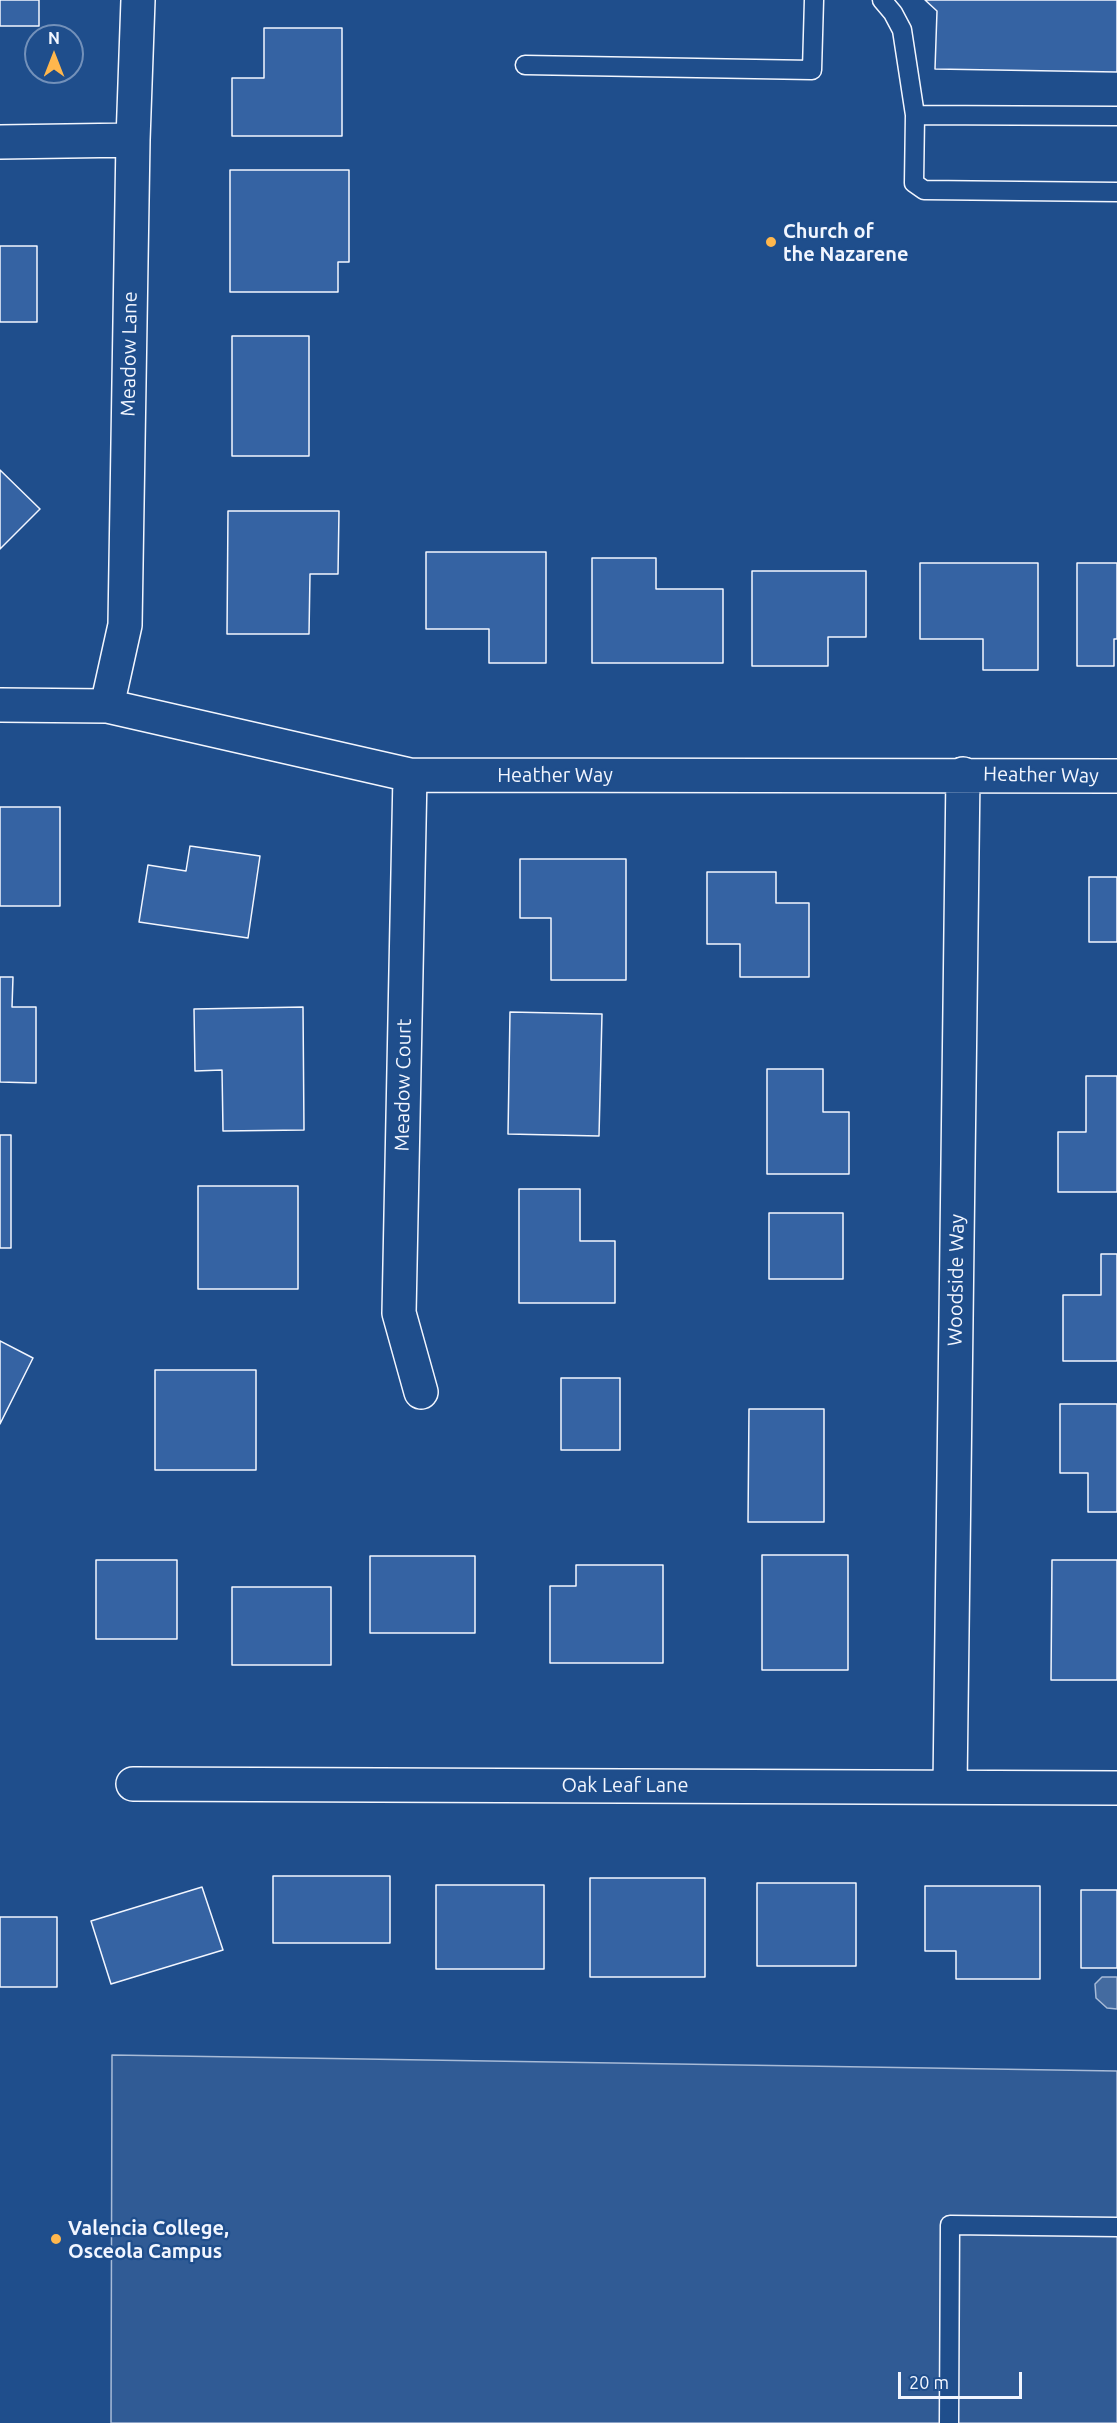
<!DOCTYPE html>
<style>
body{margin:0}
#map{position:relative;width:1117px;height:2423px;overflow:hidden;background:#1f4e8c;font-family:Ubuntu,sans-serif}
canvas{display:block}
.north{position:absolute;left:24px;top:24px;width:60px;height:60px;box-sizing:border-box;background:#1f4e8c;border:2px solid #7391ba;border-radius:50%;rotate:0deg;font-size:16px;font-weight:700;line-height:24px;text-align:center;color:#f2f6ff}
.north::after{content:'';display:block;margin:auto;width:21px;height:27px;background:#ffb74d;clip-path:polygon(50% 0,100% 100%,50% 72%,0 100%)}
.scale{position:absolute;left:898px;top:2372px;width:124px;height:27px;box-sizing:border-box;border:3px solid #f2f6ff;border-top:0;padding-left:8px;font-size:18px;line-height:21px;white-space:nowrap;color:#f2f6ff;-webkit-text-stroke:4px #1f4e8c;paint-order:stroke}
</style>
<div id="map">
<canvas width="1117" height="2423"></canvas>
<div class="north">N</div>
<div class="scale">20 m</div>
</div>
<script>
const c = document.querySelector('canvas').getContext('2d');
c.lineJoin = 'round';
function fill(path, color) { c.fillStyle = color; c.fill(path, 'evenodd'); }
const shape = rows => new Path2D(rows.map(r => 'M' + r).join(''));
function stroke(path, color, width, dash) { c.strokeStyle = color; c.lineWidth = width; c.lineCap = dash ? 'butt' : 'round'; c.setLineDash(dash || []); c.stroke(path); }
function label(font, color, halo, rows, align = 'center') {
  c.font = font + ' Ubuntu,sans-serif'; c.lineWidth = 4.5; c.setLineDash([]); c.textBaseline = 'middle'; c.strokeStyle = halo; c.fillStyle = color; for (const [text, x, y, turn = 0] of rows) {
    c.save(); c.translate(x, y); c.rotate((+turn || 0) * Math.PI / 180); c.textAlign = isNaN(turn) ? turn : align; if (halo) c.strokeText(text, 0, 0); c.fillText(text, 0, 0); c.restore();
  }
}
const green = shape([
 [112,2055,1117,2071,1117,2423,111,2423,112,2055]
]);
const water = shape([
 [1102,1977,1117,1977,1117,2009,1107,2008,1096,1998,1095,1984,1102,1977]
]);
const building = shape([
 [0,0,39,0,39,26,0,26,0,0],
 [925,0,1117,0,1117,72,935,69,937,11,925,0],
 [264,28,342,28,342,136,232,136,232,78,264,78,264,28],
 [230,170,349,170,349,262,338,262,338,292,230,292,230,170],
 [0,246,37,246,37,322,0,322,0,246],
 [232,336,309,336,309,456,232,456,232,336],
 [0,470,40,509,0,549,0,470],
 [228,511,339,511,338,574,310,574,309,634,227,634,228,511],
 [426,552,546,552,546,663,489,663,489,629,426,629,426,552],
 [592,558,656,558,656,589,723,589,723,663,592,663,592,558],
 [920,563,1038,563,1038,670,983,670,983,639,920,639,920,563],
 [1077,563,1117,563,1117,639,1114,639,1114,666,1077,666,1077,563],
 [752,571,866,571,866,637,828,637,828,666,752,666,752,571],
 [0,807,60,807,60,906,0,906,0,807],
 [190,846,260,856,248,938,139,922,148,865,186,871,190,846],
 [520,859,626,859,626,980,551,980,551,918,520,918,520,859],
 [707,872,776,872,776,903,809,903,809,977,740,977,740,944,707,944,707,872],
 [1089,877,1117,877,1117,942,1089,942,1089,877],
 [0,977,13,977,12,1007,36,1007,36,1083,0,1082,0,977],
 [303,1007,304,1130,223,1131,222,1070,195,1071,194,1009,303,1007],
 [510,1012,602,1014,599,1136,508,1134,510,1012],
 [767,1069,823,1069,823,1112,849,1112,849,1174,767,1174,767,1069],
 [1086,1076,1117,1076,1117,1192,1058,1192,1058,1132,1086,1132,1086,1076],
 [0,1135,11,1135,11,1248,0,1248,0,1135],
 [198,1186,298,1186,298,1289,198,1289,198,1186],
 [519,1189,580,1189,580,1241,615,1241,615,1303,519,1303,519,1189],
 [769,1213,843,1213,843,1279,769,1279,769,1213],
 [1101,1254,1117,1254,1117,1361,1063,1361,1063,1295,1101,1295,1101,1254],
 [0,1341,33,1358,0,1424,0,1341],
 [155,1370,256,1370,256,1470,155,1470,155,1370],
 [561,1378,620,1378,620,1450,561,1450,561,1378],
 [1060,1404,1117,1404,1117,1512,1088,1512,1088,1473,1060,1473,1060,1404],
 [749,1409,824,1409,824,1522,748,1522,749,1409],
 [762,1555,848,1555,848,1670,762,1670,762,1555],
 [370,1556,475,1556,475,1633,370,1633,370,1556],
 [96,1560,177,1560,177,1639,96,1639,96,1560],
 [1052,1560,1117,1560,1117,1680,1051,1680,1052,1560],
 [576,1565,663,1565,663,1663,550,1663,550,1586,576,1586,576,1565],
 [232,1587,331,1587,331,1665,232,1665,232,1587],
 [273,1876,390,1876,390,1943,273,1943,273,1876],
 [590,1878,705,1878,705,1977,590,1977,590,1878],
 [757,1883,856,1883,856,1966,757,1966,757,1883],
 [436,1885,544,1885,544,1969,436,1969,436,1885],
 [925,1886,1040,1886,1040,1979,956,1979,956,1951,925,1951,925,1886],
 [202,1887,223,1950,111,1984,91,1921,202,1887],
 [1081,1890,1117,1890,1117,1968,1081,1968,1081,1890],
 [0,1917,57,1917,57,1987,0,1987,0,1917]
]);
const service = shape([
 [882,0,893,13,902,30,915,115,914,183,924,190,1117,192],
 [525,65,812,70,814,0],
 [915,115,1117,116],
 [949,2423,950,2225,1117,2227]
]);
const minor = shape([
 [0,142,133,140],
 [0,705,107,706,410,775,1117,776],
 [107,706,125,625,133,140,138,0],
 [410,775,399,1313,421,1392],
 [133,1784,1117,1788],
 [950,1786,963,774]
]);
const markers = [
 [771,242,6,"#ffb74d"],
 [56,2239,6,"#ffb74d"]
];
const poiNames = [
 ["Church of",783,231],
 ["the Nazarene",783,254],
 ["Valencia College,",68,2228],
 ["Osceola Campus",68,2251]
];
const streetNames = [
 ["Meadow Lane",129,354,-89],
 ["Heather Way",555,775],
 ["Heather Way",1041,775,1],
 ["Meadow Court",403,1085,-89],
 ["Woodside Way",956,1280,-89],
 ["Oak Leaf Lane",625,1785]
];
fill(green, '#305b95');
stroke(green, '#a8bbd7', 1.5);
fill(water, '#446ba0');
stroke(water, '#a8bbd7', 1.5);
fill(building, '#3563a3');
stroke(building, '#f2f6ff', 1.5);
stroke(service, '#f2f6ff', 21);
stroke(minor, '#f2f6ff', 36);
stroke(service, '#1f4e8c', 18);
stroke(minor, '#1f4e8c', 33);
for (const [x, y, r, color] of markers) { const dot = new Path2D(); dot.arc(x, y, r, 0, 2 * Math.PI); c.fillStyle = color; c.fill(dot); stroke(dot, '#1f4e8c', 2); }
label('bold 20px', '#f2f6ff', '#1f4e8c', poiNames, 'left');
label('20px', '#f2f6ff', '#1f4e8c', streetNames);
</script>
